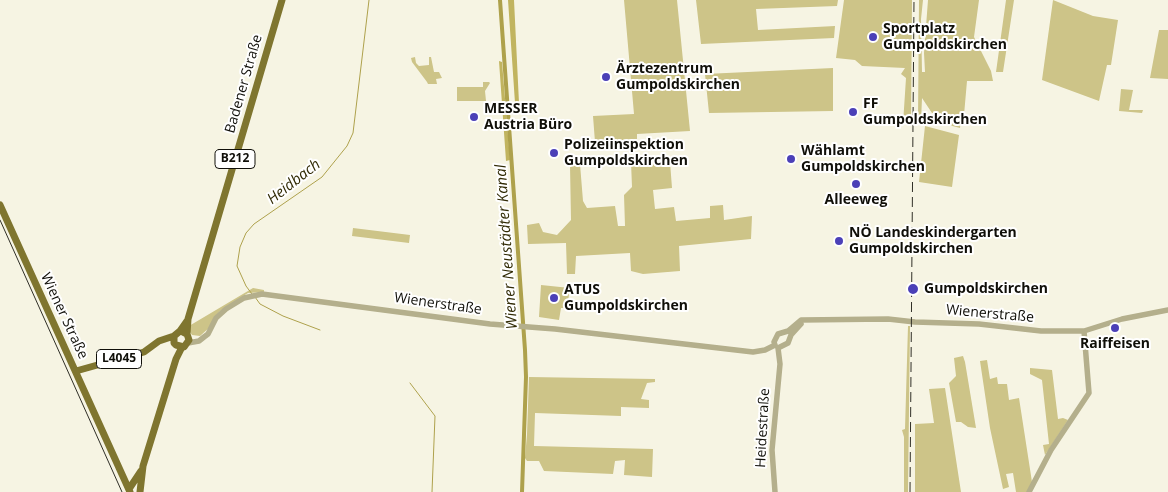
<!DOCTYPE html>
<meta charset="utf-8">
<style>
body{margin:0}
canvas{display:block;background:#f6f4e3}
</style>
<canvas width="1168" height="492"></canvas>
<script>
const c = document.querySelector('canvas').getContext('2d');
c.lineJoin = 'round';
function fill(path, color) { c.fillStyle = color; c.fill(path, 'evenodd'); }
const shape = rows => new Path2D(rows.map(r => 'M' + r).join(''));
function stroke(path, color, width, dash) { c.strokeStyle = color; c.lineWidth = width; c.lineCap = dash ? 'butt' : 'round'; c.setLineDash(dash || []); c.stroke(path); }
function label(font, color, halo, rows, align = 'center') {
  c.font = font + ' "Open Sans",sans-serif'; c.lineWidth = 4; c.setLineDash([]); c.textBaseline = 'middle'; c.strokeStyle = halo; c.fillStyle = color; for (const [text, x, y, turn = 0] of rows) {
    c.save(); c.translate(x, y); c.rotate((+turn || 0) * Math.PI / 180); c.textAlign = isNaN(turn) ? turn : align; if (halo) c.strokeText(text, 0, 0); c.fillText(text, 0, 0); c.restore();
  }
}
const green = shape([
 [624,0,677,0,690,131,637,134,637,139,595,142,593,116,634,114],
 [696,0,838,0,837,6,756,9,758,30,835,26,834,38,701,44],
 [844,0,912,0,911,123,903,124,906,78,901,74,905,68,862,66,855,60,836,58],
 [919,0,923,0,921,19,922,72,925,72,924,53,928,0,979,0,974,37,991,71,993,81,967,81,964,115,961,118,960,128,941,123,941,113,932,113,922,98,921,122,918,120],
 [1006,0,1014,0,1003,72,996,72],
 [1053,0,1093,16,1118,20,1111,65,1107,65,1099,101,1042,80],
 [1159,30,1168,30,1168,79,1150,78],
 [415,57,416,63,419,66,429,65,429,57,431,57,434,72,439,72,442,78,436,79,437,84,428,84,427,82,412,62,411,58],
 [833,68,833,111,709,113,705,74],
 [483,82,489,82,490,83,485,91,486,101,457,101,457,87,483,87],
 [1121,89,1133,90,1129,110,1143,110,1142,113,1119,111],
 [925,126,959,135,952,187,919,182],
 [631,162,670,162,672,188,653,190,655,209,674,207,676,221,710,218,710,206,723,205,724,220,752,216,751,239,679,246,680,271,643,274,631,271,630,253,576,256,575,274,567,274,566,243,528,244,527,225,539,223,543,232,557,235,571,220,570,165,580,164,583,201,587,208,615,206,618,226,625,226,624,195,632,187],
 [353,228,410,235,409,243,352,236],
 [541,285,570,288,567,308,561,308,559,320,539,317],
 [253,288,264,290,264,292,248,293,227,306,220,311,214,317,210,327,200,336,192,335,190,332,189,326],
 [908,326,910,326,908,492,904,492,904,437,902,430,905,429],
 [963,356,965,362,976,428,968,427,961,422,956,422,949,383,956,376,954,358],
 [987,360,990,379,997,377,998,384,1007,384,1009,400,1019,398,1032,482,1027,492,1016,492,1013,473,1006,474,1009,487,1003,489,990,428,980,361],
 [1030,368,1052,370,1058,419,1063,418,1068,420,1045,455,1043,445,1049,444,1042,380,1030,374],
 [529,377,655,379,655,382,647,383,641,399,649,400,649,408,621,407,621,416,535,413,534,446,653,449,652,477,624,475,625,460,615,461,613,474,544,471,539,461,527,461,525,458,527,434],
 [945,388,961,492,915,492,915,424,934,423,929,389]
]);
const forest = shape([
 [508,0,514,0,519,103,515,103],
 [499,61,502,62,510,160,506,161]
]);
const stream = shape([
 [252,294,246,286,237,266,240,247,246,233,254,224,322,177,347,146,353,133,369,0],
 [255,297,260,304,283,316,320,330],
 [410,383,435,416,432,492]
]);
const canal = shape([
 [500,0,525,350,526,377,522,492]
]);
const minor = shape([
 [188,343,199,341,204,337,208,334,216,318,226,309,244,298,262,294,490,324,555,329,753,352,765,350,775,345],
 [775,345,774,342,778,334,788,331,801,320,888,319,915,322,979,324,1041,331,1084,331,1122,319,1168,310],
 [778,348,788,343,791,335,801,324],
 [775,492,772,450,780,364,778,348],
 [1029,492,1051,450,1089,393,1084,331]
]);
const major = shape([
 [0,205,130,492],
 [187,334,188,319,282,0],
 [174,336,174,343,176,345,184,347,189,340,187,334,183,332],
 [76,371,144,352,159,341,174,336,180,331,187,321],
 [129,489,141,471],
 [140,492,143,466,176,359,182,347]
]);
const tram = shape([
 [0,220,122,492]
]);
const rail = shape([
 [910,492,914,0]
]);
const markers = [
 [873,37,5,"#4b40b7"],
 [606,77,5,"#4b40b7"],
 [853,112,5,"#4b40b7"],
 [474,117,5,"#4b40b7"],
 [554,153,5,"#4b40b7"],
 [791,159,5,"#4b40b7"],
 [856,184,5,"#4b40b7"],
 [839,241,5,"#4b40b7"],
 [913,289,6,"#4b40b7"],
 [554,298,5,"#4b40b7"],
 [1115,328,5,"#4b40b7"]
];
const shields = [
 [235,159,40],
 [119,359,45]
];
const shieldNames = [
 ["B212",235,159],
 ["L4045",119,359]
];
const poiNames = [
 ["Sportplatz",883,29],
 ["Gumpoldskirchen",883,45],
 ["Ärztezentrum",616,69],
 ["Gumpoldskirchen",616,85],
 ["FF",863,104],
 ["Gumpoldskirchen",863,120],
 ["MESSER",484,109],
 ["Austria Büro",484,125],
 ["Polizeiinspektion",564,145],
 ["Gumpoldskirchen",564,161],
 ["Wählamt",801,151],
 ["Gumpoldskirchen",801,167],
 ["Alleeweg",856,200,"center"],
 ["NÖ Landeskindergarten",849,233],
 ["Gumpoldskirchen",849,249],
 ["Gumpoldskirchen",924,289],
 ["ATUS",564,290],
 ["Gumpoldskirchen",564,306],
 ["Raiffeisen",1115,344,"center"]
];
const streetNames = [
 ["Badener Straße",244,84,-74],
 ["Wienerstraße",438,304,8],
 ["Wienerstraße",990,314,5],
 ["Wiener Straße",64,316,65],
 ["Heidestraße",763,428,-87]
];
const waterNames = [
 ["Heidbach",294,182,-38],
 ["Wiener Neustädter Kanal",507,247,-94]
];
fill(green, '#cdc488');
fill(forest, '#c1b45f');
stroke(stream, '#aea14c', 1);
stroke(canal, '#aea14c', 4);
stroke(minor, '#b4af8c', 5.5);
stroke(major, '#7f752f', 7);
stroke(tram, '#302f27', 1);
stroke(rail, '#302f27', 1, [10, 5]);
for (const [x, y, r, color] of markers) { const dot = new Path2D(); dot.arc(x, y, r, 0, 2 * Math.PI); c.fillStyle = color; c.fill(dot); stroke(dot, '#fff', 2); }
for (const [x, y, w] of shields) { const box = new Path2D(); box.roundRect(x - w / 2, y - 9.5, w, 19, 4); c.fillStyle = '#fff'; c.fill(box); stroke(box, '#100f09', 1); }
label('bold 12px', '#100f09', null, shieldNames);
label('bold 14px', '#100f09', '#fff', poiNames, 'left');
label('14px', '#100f09', '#fff', streetNames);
label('italic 15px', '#312b05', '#fff', waterNames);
</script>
